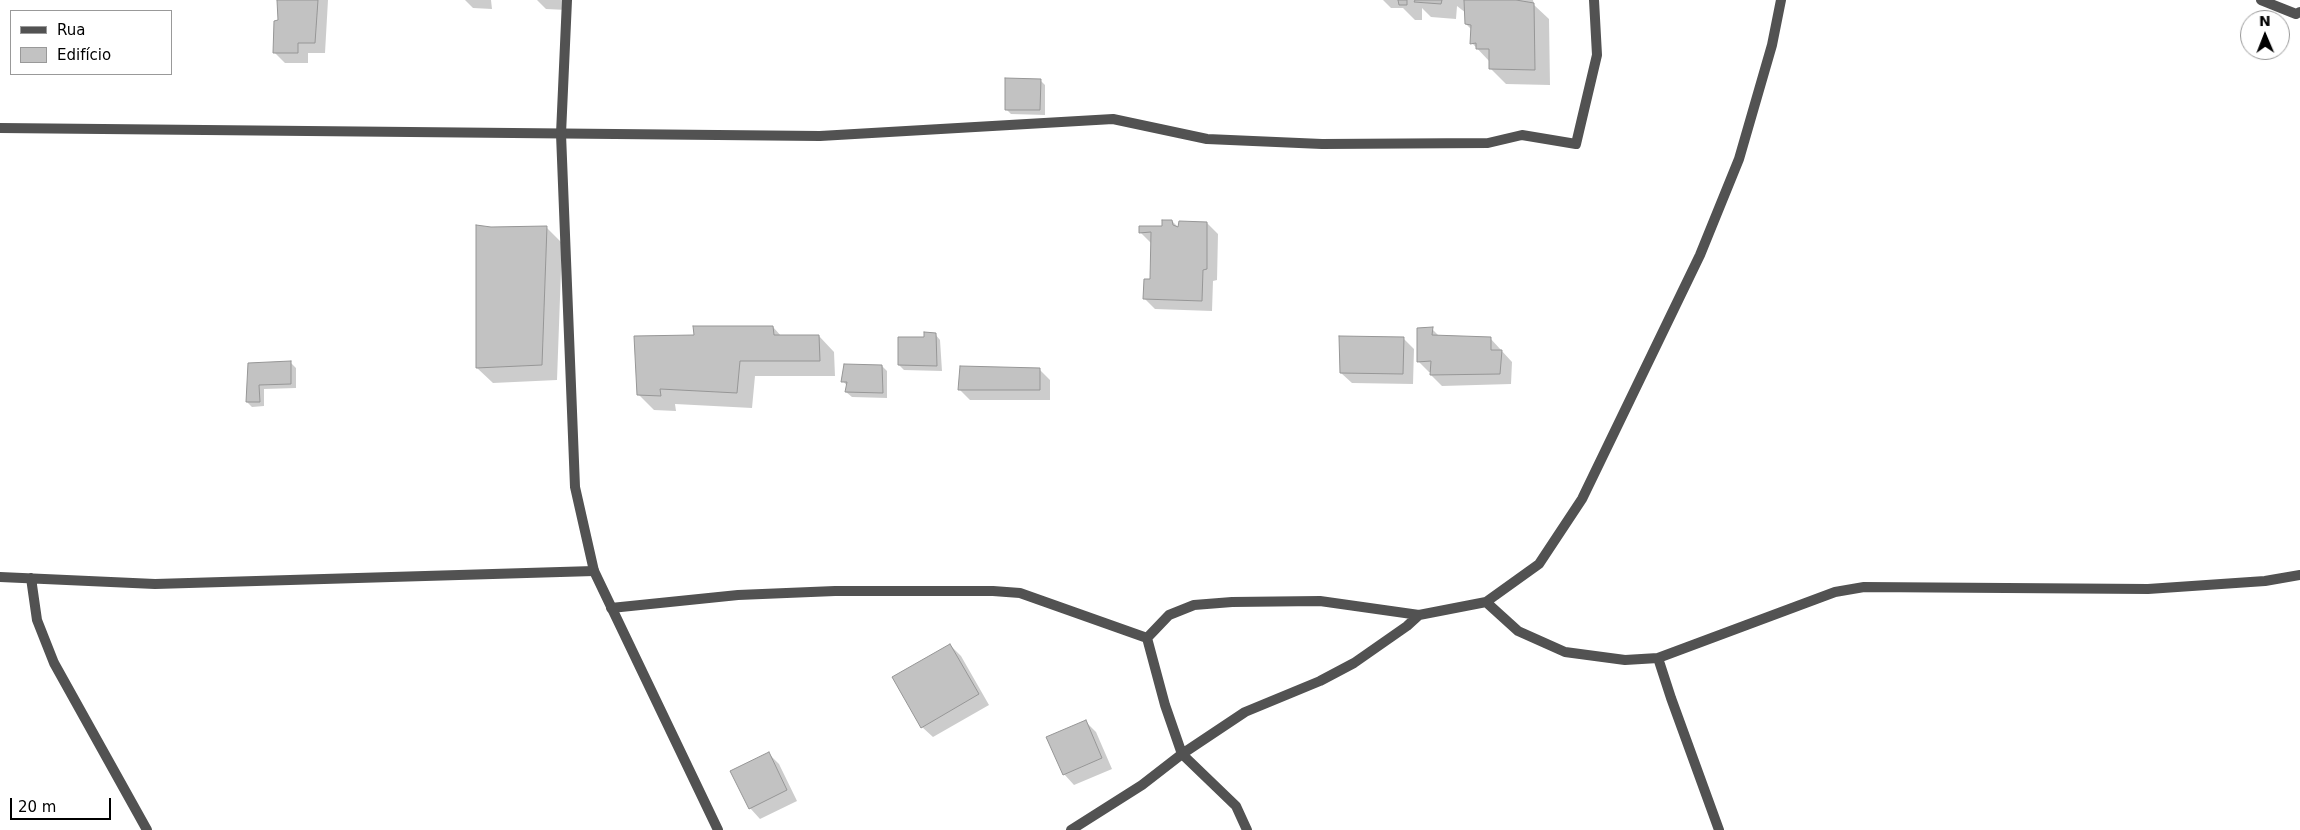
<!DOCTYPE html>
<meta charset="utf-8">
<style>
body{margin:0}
#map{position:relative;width:2300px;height:830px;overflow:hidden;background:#fff;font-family:"DejaVu Sans",sans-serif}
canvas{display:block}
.legend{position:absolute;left:10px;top:10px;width:162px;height:65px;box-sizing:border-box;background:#fff;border:1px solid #999;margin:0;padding:6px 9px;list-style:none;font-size:15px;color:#000}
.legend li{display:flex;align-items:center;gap:10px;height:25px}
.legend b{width:25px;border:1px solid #999}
.north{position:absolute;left:2240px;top:10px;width:50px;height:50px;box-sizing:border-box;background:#fff;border:1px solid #999;border-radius:50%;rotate:359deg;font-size:14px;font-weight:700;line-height:20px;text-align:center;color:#000}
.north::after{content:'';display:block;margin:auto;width:18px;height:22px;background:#000;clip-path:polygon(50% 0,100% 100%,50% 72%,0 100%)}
.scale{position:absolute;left:10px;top:798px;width:101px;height:22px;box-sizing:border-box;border:2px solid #000;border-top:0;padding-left:6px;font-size:15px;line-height:18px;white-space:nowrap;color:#000;-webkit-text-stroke:4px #fff;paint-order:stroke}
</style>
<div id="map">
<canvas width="2300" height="830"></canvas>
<ul class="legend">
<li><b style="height:6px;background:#525252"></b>Rua</li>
<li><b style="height:14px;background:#c2c2c2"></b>Edifício</li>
</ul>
<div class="north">N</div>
<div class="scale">20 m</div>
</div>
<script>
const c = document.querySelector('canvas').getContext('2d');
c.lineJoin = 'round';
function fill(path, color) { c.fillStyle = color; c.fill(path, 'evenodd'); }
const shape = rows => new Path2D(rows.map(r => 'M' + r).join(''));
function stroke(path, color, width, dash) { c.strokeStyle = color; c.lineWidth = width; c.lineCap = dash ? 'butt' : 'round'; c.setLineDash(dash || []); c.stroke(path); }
const shadow = shape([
 [278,0,328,0,325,53,308,53,308,63,285,63,274,52,279,21],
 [465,0,491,0,492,9,473,8],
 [537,0,567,0,567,10,546,9],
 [1383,0,1533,0,1534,5,1549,19,1550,85,1506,84,1490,68,1490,62,1472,43,1472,30,1466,24,1466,13,1457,6,1456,19,1431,17,1422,8,1422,20,1415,20,1403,8,1391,8],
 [1040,80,1045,85,1045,115,1011,114,1006,109],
 [1172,221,1179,228,1207,223,1218,234,1217,280,1213,281,1212,311,1155,309,1144,298,1151,280,1152,244,1140,232,1164,227],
 [491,228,547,228,562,243,557,380,493,383,477,368],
 [773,327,782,337,819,336,834,352,835,376,755,376,752,408,675,404,676,411,654,410,638,394,696,336],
 [1432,329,1440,337,1490,338,1512,362,1511,384,1442,386,1431,375,1432,372,1429,372,1418,361],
 [935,334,940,340,942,371,904,370,899,365,925,339],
 [1403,338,1414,349,1413,384,1352,383,1341,373],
 [290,362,296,368,296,388,264,389,264,406,252,407,247,402,249,364],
 [882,366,887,371,887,398,852,397,846,392,847,386,843,381],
 [1039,369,1050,380,1050,400,970,400,959,389],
 [950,645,961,656,989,705,933,737,922,727],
 [1086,722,1096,732,1112,769,1074,785,1064,774],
 [769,754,779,764,797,801,760,819,750,808]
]);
const building = shape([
 [277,0,318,0,315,43,298,43,298,53,273,53,274,21,278,20,277,0],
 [1398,0,1407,0,1407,5,1399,5,1398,0],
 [1415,0,1442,0,1441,4,1414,2,1415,0],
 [1464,0,1516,0,1534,3,1535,70,1489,69,1489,49,1476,49,1476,43,1470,44,1471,25,1465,24,1464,0],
 [1005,78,1041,79,1040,110,1005,110,1005,78],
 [1162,220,1172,220,1173,225,1178,227,1179,221,1207,222,1207,269,1203,270,1202,301,1143,299,1144,279,1150,279,1151,232,1139,233,1139,226,1162,226,1162,220],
 [476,225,491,227,547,226,542,365,476,368,476,225],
 [693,326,773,326,774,335,819,335,820,361,740,361,737,393,660,389,661,396,637,395,634,336,694,335,693,326],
 [1433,327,1432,335,1491,337,1491,350,1502,350,1500,374,1430,375,1431,361,1417,362,1417,328,1433,327],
 [924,332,936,333,937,366,898,365,898,337,924,337,924,332],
 [1339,336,1404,337,1403,374,1340,373,1339,336],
 [291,361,291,384,259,385,260,402,246,402,248,363,291,361],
 [844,364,882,365,883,393,845,392,847,382,841,382,844,364],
 [960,366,1040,368,1040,390,958,390,960,366],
 [950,644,979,694,921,728,892,677,950,644],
 [1086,720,1102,758,1063,775,1046,737,1086,720],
 [769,752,787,790,749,809,730,771,769,752]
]);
const minor = shape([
 [2261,0,2296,14,2300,12],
 [0,128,820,136,1113,119,1207,139,1322,144,1488,143,1522,135,1576,144,1597,55,1594,0],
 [0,577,155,584,594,571],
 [31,578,37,620,54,663,147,830],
 [1486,602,1539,564,1582,499,1700,255,1739,159,1772,45,1781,0],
 [611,608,738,595,835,591,993,591,1020,593,1147,638],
 [1147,638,1169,615,1194,605,1232,602,1320,601,1419,615,1486,602,1518,631,1565,652,1625,660,1658,658,1835,592,1864,587,2148,589,2265,581,2300,575],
 [1147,638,1165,705,1182,754,1236,806,1247,830],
 [1658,658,1671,698,1719,830],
 [1071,830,1142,785,1182,754,1245,712,1320,681,1354,663,1407,626,1419,615]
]);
const tertiary = shape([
 [567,0,561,134,575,487,594,571,718,830]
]);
fill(shadow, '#0003');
fill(building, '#c2c2c2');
stroke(building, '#969696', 1);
stroke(minor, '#525252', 10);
stroke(tertiary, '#525252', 10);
</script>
